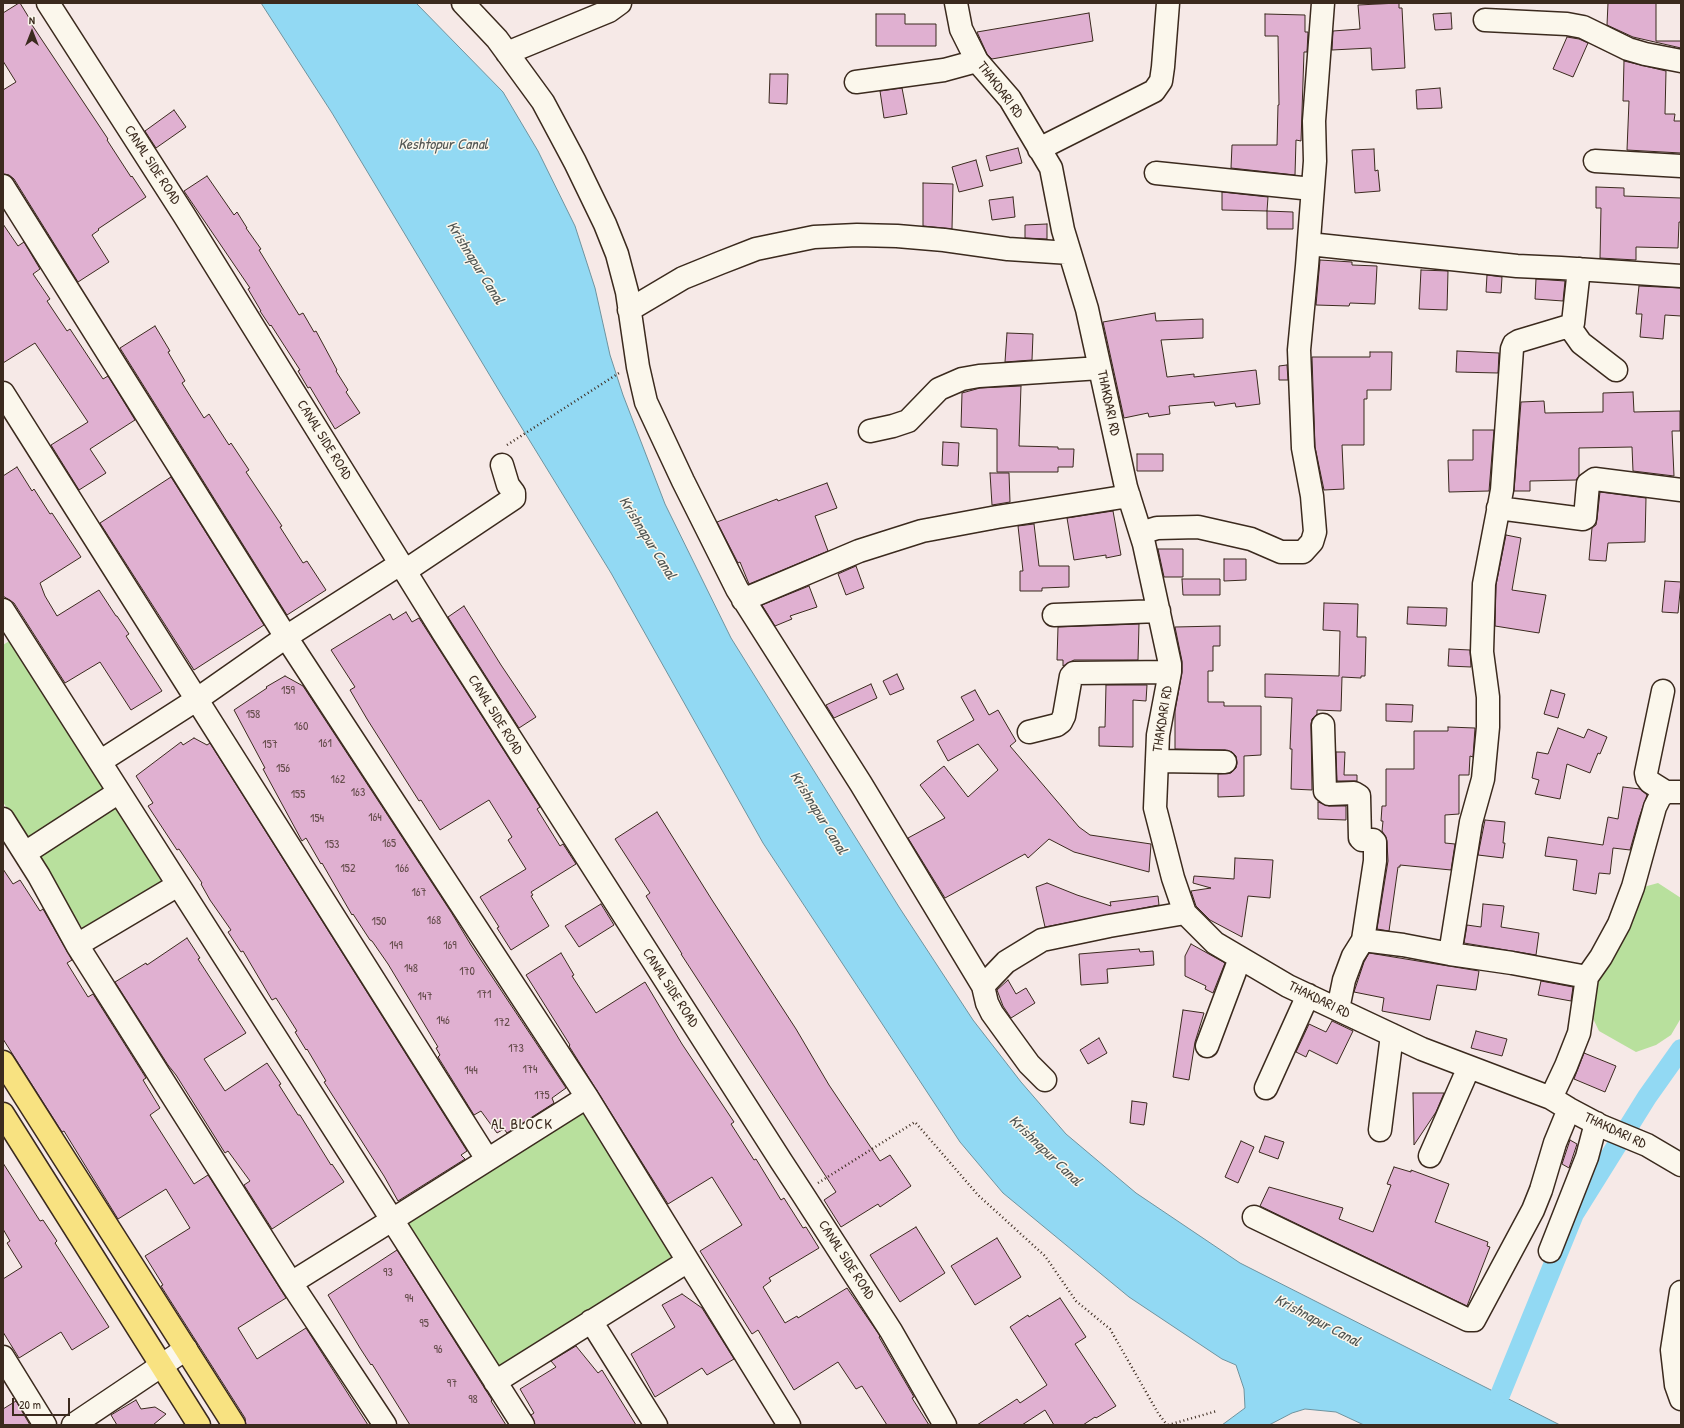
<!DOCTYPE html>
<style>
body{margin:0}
#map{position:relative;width:1684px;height:1428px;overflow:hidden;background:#f6e9e7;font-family:"Patrick Hand",sans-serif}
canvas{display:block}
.frame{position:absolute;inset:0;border:4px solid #3b2a1e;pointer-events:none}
.north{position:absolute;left:12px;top:12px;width:40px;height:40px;-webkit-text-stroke:3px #fbf7ec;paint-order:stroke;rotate:0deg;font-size:11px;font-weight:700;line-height:16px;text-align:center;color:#3b2a1e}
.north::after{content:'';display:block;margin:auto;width:14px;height:18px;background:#3b2a1e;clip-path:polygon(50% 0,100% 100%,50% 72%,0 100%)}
.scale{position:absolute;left:12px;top:1398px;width:58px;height:18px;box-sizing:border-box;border:2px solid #3b2a1e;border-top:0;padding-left:5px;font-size:12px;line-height:14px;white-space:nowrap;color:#3b2a1e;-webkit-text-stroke:3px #fbf7ec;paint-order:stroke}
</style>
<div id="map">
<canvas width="1684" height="1428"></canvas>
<div class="frame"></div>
<div class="north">N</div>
<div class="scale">20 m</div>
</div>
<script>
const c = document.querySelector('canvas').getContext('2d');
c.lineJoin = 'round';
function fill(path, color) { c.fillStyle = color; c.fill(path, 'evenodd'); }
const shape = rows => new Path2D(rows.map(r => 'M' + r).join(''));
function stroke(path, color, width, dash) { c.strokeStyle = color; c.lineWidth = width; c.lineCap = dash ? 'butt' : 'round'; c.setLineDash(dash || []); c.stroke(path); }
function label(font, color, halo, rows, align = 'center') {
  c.font = font + ' "Patrick Hand",sans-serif'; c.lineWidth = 3; c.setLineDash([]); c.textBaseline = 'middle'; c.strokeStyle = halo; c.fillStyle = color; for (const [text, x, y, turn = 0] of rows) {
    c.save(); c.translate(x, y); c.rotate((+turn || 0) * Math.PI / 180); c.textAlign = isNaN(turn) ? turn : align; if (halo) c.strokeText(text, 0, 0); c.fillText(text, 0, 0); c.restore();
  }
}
const green = shape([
 [14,638,169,884,86,934,3,802,3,645],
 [1658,883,1681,898,1681,1018,1671,1035,1656,1045,1636,1052,1599,1031,1588,1008,1592,976,1640,888],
 [583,1107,678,1261,494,1373,402,1222]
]);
const water = shape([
 [261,3,416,3,503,92,538,151,575,226,595,288,610,355,623,395,665,504,731,638,899,907,973,1020,1021,1082,1066,1134,1136,1193,1240,1263,1560,1425,1364,1425,1336,1412,1305,1409,1292,1413,1269,1425,1222,1425,1245,1408,1244,1389,1236,1365,1222,1359,1129,1297,1003,1193,960,1142,763,843,611,573,501,394,332,113,261,3]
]);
const canal = shape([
 [1500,1395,1574,1214,1647,1097,1681,1049]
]);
const building = shape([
 [19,3,20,3,31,21,30,22,108,139,107,140,131,177,132,176,146,197,98,229,99,230,92,235,109,262,78,282,14,179,9,175,3,174,3,90,16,82,3,61,3,13,19,3],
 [1399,3,1399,8,1402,8,1405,68,1372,70,1371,48,1332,50,1333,31,1360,29,1358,5,1399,3],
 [1608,3,1656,3,1656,41,1681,41,1681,48,1633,37,1607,25,1608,3],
 [1089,13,1093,41,992,59,987,54,977,32,1089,13],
 [1451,13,1452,29,1435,30,1433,14,1451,13],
 [876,14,905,14,905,24,936,24,936,46,876,46,876,14],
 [1265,14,1305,15,1305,32,1308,32,1307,52,1304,52,1301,141,1296,140,1295,175,1231,168,1232,145,1277,145,1278,105,1279,105,1278,36,1265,36,1265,14],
 [1567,37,1579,39,1588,43,1573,77,1553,69,1567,37],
 [1624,61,1666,71,1665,114,1675,114,1674,121,1681,121,1681,153,1627,150,1629,101,1623,101,1624,61],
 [770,74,788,74,787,104,769,103,770,74],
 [902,88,907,114,884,118,880,91,902,88],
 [1440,88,1442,108,1417,109,1416,90,1440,88],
 [174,110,186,127,156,148,145,131,174,110],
 [1018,148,1022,163,990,171,986,156,1018,148],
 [1374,149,1375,171,1378,170,1380,191,1355,193,1352,150,1374,149],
 [976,160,983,186,959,192,952,167,976,160],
 [207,176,234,215,237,212,247,228,246,228,261,249,259,250,299,315,303,313,314,332,316,331,337,370,336,371,348,390,346,392,360,413,335,429,310,387,308,388,298,371,300,370,271,325,270,326,260,311,261,311,248,289,250,288,184,191,207,176],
 [923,183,953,184,952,229,923,226,923,183],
 [1596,187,1624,188,1624,196,1681,198,1681,222,1679,222,1678,248,1636,247,1636,260,1600,258,1601,208,1596,208,1596,187],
 [1222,192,1268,197,1267,211,1222,210,1222,192],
 [1013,197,1015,217,992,220,989,200,1013,197],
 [1267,211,1293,212,1293,229,1267,229,1267,211],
 [3,224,18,246,24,242,40,269,33,274,50,299,47,301,67,331,70,329,103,379,108,376,135,420,90,449,106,473,79,490,51,445,88,422,35,343,3,363,3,224],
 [1047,224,1047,239,1025,238,1025,225,1047,224],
 [1320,260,1352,262,1352,265,1377,266,1375,304,1350,303,1349,306,1316,305,1320,260],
 [1421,270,1448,271,1447,310,1419,309,1421,270],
 [1487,275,1502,277,1501,293,1486,292,1487,275],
 [1536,279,1565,281,1563,301,1535,299,1536,279],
 [1639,286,1681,288,1681,316,1665,315,1663,339,1640,337,1642,314,1636,314,1639,286],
 [1155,313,1156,321,1203,319,1203,338,1161,340,1167,377,1194,374,1194,377,1256,370,1260,404,1236,407,1235,403,1215,406,1214,402,1169,406,1170,414,1149,417,1148,413,1124,418,1103,322,1155,313],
 [155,326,170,351,168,352,185,381,182,383,204,418,209,414,229,445,231,443,249,470,246,472,282,526,280,527,303,563,307,561,326,590,287,615,120,348,155,326],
 [1007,333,1033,334,1032,360,1005,362,1007,333],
 [1457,351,1499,353,1498,373,1456,372,1457,351],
 [1370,352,1392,352,1391,390,1367,390,1367,399,1364,399,1364,445,1342,445,1344,489,1324,490,1315,447,1312,357,1370,357,1370,352],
 [1287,365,1288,380,1279,380,1279,366,1287,365],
 [1021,386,1019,446,1058,447,1058,449,1074,449,1073,467,1058,467,1058,472,997,472,997,429,961,427,962,393,980,388,1021,386],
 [1633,392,1634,412,1680,411,1680,431,1672,431,1674,476,1633,471,1632,447,1579,448,1579,476,1576,480,1530,481,1530,491,1514,491,1521,402,1544,401,1545,413,1603,412,1603,393,1633,392],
 [1473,430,1494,430,1489,491,1449,492,1448,460,1473,460,1473,430],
 [943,442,959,443,958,466,942,465,943,442],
 [1137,454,1163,454,1163,471,1137,471,1137,454],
 [17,467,32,491,34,489,50,514,52,513,81,557,40,583,45,596,57,616,99,590,116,616,117,616,129,634,126,636,162,691,131,710,100,662,65,683,14,603,3,596,3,476,17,467],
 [990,473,1009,473,1010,502,992,505,990,473],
 [171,477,264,625,194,670,100,523,171,477],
 [827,483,837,508,815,516,828,551,749,584,740,562,738,563,717,522,777,499,778,501,827,483],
 [1600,492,1646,498,1645,542,1608,543,1606,561,1589,560,1592,528,1596,525,1597,519,1600,492],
 [1113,511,1121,555,1106,558,1106,555,1074,560,1067,518,1113,511],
 [1034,524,1039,566,1069,566,1069,587,1042,588,1042,591,1020,591,1020,571,1023,571,1018,526,1034,524],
 [1506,535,1521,538,1512,590,1546,595,1539,633,1495,626,1496,585,1506,535],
 [1158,549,1183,549,1183,577,1164,577,1158,549],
 [1224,559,1246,559,1246,580,1224,581,1224,559],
 [856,566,864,588,846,595,838,574,856,566],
 [1182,579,1220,579,1220,595,1183,595,1182,579],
 [1665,581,1681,582,1678,613,1662,612,1665,581],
 [809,586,817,607,790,616,792,619,775,626,762,605,809,586],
 [1324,603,1358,604,1357,637,1366,637,1365,676,1361,676,1361,678,1342,677,1341,711,1317,710,1317,714,1312,719,1311,725,1312,790,1291,789,1292,749,1290,749,1292,698,1265,697,1265,674,1339,676,1340,631,1323,630,1324,603],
 [464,606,501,665,536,717,519,728,448,617,464,606],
 [1408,607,1447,608,1446,626,1407,624,1408,607],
 [406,612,412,622,419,618,540,807,537,809,560,846,563,844,576,864,531,892,533,895,531,896,549,926,511,950,497,928,499,927,480,897,526,869,508,840,512,837,489,800,440,830,421,800,419,801,367,719,350,690,355,687,331,650,390,614,393,620,406,612],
 [1139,624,1138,660,1074,660,1063,666,1063,660,1057,660,1058,627,1139,624],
 [1220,626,1220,646,1213,646,1213,671,1208,671,1208,702,1224,702,1224,706,1261,706,1261,755,1244,756,1244,796,1218,797,1218,774,1231,773,1236,768,1237,763,1236,756,1232,752,1225,750,1175,749,1175,711,1182,672,1182,661,1175,627,1220,626],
 [1449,649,1470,650,1471,667,1448,666,1449,649],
 [897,674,904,689,890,695,883,681,897,674],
 [285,676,303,686,451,912,471,945,566,1088,552,1098,554,1103,507,1133,504,1129,497,1133,481,1111,474,1115,438,1057,440,1055,436,1048,438,1047,388,964,372,941,370,940,353,914,352,915,322,863,321,864,306,838,302,841,263,769,265,768,234,710,267,688,266,687,285,676],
 [871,684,877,698,834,718,826,705,871,684],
 [1106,685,1147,685,1146,701,1133,700,1133,747,1099,746,1099,727,1105,727,1106,685],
 [975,690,989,715,998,710,1016,741,1010,746,1079,827,1090,835,1151,844,1149,872,1074,852,1049,839,1028,858,1025,854,945,898,908,838,945,818,920,785,944,766,968,797,998,770,978,744,948,761,937,741,974,720,961,697,975,690],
 [1551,690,1565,694,1558,718,1544,714,1551,690],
 [1386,704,1413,705,1412,722,1386,721,1386,704],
 [1448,727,1475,728,1473,757,1470,756,1469,775,1459,775,1459,814,1445,815,1445,843,1455,844,1451,870,1400,865,1400,867,1398,867,1389,931,1377,929,1388,861,1387,842,1386,837,1382,831,1383,821,1381,821,1382,806,1386,806,1386,769,1414,769,1414,731,1448,731,1448,727],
 [1558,728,1584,738,1588,729,1607,737,1600,754,1598,753,1590,773,1567,764,1560,799,1535,794,1539,780,1532,778,1537,752,1548,754,1558,728],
 [194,738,207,745,210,743,467,1151,461,1155,465,1159,398,1201,384,1176,324,1082,326,1081,307,1049,306,1050,295,1032,297,1031,276,998,272,1000,243,951,241,952,228,932,231,930,210,900,201,884,202,883,179,849,177,850,148,806,153,803,136,776,181,742,183,745,194,738],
 [1336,752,1345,752,1344,775,1357,775,1357,781,1337,781,1336,752],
 [1623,787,1640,789,1647,795,1639,818,1630,850,1613,848,1610,874,1599,873,1596,894,1573,890,1577,860,1545,856,1548,837,1603,845,1608,817,1618,819,1623,787],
 [1318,802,1329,806,1346,806,1346,820,1318,819,1318,802],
 [657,812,712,900,796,1029,829,1085,880,1161,890,1155,911,1186,880,1207,878,1204,841,1227,824,1200,836,1192,681,954,682,954,646,896,650,893,615,839,657,812],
 [1485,820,1505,822,1503,843,1505,843,1503,858,1478,855,1485,820],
 [1235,858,1273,860,1270,898,1248,896,1242,937,1210,920,1196,906,1191,891,1211,888,1193,883,1194,876,1234,879,1235,858],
 [3,869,13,884,20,880,40,911,43,909,72,960,67,963,88,997,93,994,146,1078,143,1080,160,1108,150,1115,194,1184,208,1175,286,1298,238,1328,257,1359,306,1328,368,1425,246,1425,245,1418,161,1286,163,1285,145,1256,190,1228,166,1189,118,1219,64,1131,62,1132,3,1039,3,869],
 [1047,883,1077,895,1111,906,1110,902,1158,896,1159,905,1045,927,1036,887,1047,883],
 [601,904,614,925,579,947,565,926,601,904],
 [1483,904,1504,906,1501,927,1539,933,1536,955,1464,943,1467,925,1481,927,1483,904],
 [187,938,200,958,198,959,246,1033,204,1059,225,1091,267,1063,281,1084,279,1085,298,1115,300,1115,331,1165,332,1164,344,1182,272,1229,244,1185,250,1181,228,1151,225,1153,176,1075,168,1065,115,982,146,963,147,965,187,938],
 [1191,944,1225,963,1213,993,1205,989,1206,986,1185,976,1185,956,1191,944],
 [1139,949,1140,952,1153,951,1154,965,1107,969,1108,983,1081,985,1079,954,1139,949],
 [561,953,574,975,572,976,596,1013,645,982,682,1044,734,1122,731,1124,754,1160,756,1159,781,1200,784,1198,803,1228,806,1227,819,1248,769,1278,771,1281,763,1287,785,1323,797,1316,798,1318,847,1288,880,1336,879,1337,914,1397,912,1398,929,1425,887,1425,862,1386,856,1389,838,1362,794,1390,758,1330,752,1334,700,1251,742,1225,712,1177,668,1204,569,1046,570,1045,526,975,561,953],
 [1369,953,1479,971,1476,990,1437,985,1430,1020,1382,1011,1384,998,1354,992,1364,962,1369,953],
 [1008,980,1016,994,1026,988,1035,1003,1011,1018,1003,1006,997,990,1008,980],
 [1541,981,1573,987,1571,1001,1538,995,1541,981],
 [1183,1010,1204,1013,1195,1042,1189,1080,1173,1077,1183,1010],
 [1332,1021,1353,1031,1337,1064,1309,1050,1306,1057,1296,1052,1309,1024,1326,1032,1332,1021],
 [1476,1031,1507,1039,1502,1056,1471,1048,1476,1031],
 [1099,1038,1107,1053,1088,1064,1080,1050,1099,1038],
 [1584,1053,1616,1066,1605,1092,1574,1079,1584,1053],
 [1413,1093,1444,1093,1436,1112,1414,1145,1413,1093],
 [1132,1101,1147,1103,1144,1125,1130,1123,1132,1101],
 [1265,1136,1284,1142,1278,1159,1259,1152,1265,1136],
 [1570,1140,1577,1144,1569,1168,1562,1164,1570,1140],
 [1241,1141,1254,1147,1238,1183,1225,1177,1241,1141],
 [3,1163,40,1221,43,1220,57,1241,55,1243,109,1327,72,1350,61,1332,19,1358,3,1332,3,1279,22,1267,7,1243,10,1241,3,1229,3,1163],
 [1394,1167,1411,1172,1411,1170,1449,1184,1435,1222,1488,1242,1487,1246,1490,1247,1467,1306,1260,1206,1269,1187,1343,1208,1339,1219,1373,1232,1391,1185,1387,1184,1394,1167],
 [916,1227,945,1273,900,1302,870,1255,916,1227],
 [997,1238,1021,1277,975,1305,951,1266,997,1238],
 [397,1250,492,1400,491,1401,506,1425,410,1425,372,1364,371,1365,360,1348,328,1295,397,1250],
 [682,1294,702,1308,734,1359,707,1375,702,1368,655,1397,631,1354,675,1327,662,1305,682,1294],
 [1060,1298,1086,1337,1075,1344,1116,1406,1096,1418,1095,1417,1083,1425,1054,1425,1045,1410,1022,1425,977,1425,1017,1399,1020,1403,1047,1385,1010,1327,1028,1315,1029,1317,1060,1298],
 [576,1346,598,1373,602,1370,636,1425,535,1425,531,1415,534,1413,520,1389,556,1367,551,1361,576,1346],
 [136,1400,141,1409,155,1407,166,1414,153,1425,117,1425,111,1415,136,1400],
 [16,1401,30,1425,3,1425,3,1409,16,1401]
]);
const path = shape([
 [507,445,619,373],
 [818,1183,915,1122,978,1195,1045,1256,1076,1301,1110,1329,1158,1413,1167,1425],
 [1168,1425,1217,1411]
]);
const minor = shape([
 [48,3,184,215,444,634,781,1161,802,1193,891,1331,945,1425],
 [463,3,497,39,543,102,575,162,605,224,617,254,627,292,638,367,646,402,683,481,737,589,861,784,983,986,1006,962,1042,940,1109,926,1185,913],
 [956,3,961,29,977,61,1010,99,1051,168,1063,230,1087,309,1126,487,1144,544,1170,664,1170,672,1158,735,1155,808,1173,878,1185,913,1215,943,1288,986,1422,1049,1551,1098,1569,1109,1601,1126,1647,1145,1681,1165],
 [1485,20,1567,24,1583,27,1628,49,1645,54,1681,61],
 [507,53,609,11,620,3],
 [856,82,944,70,977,61],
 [1039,149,1154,91,1161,81,1163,67,1168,3],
 [1595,161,1681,166],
 [1156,173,1312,189],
 [3,186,286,637,587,1097,789,1425],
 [1309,244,1517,266,1561,268,1681,276],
 [629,310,683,278,720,263,756,249,814,237,857,235,897,236,944,240,1008,249,1070,253],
 [1569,326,1581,343,1616,370],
 [3,393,487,1159],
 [870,431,893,426,908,421,939,389,962,379,979,376,1100,368],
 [1498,508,1583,519,1585,518,1588,484,1595,479,1681,490],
 [1141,533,1157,528,1198,527,1251,539,1281,552,1303,552,1312,542,1315,532,1312,496,1303,448,1299,350,1307,266,1315,161,1314,121,1323,3],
 [405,571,514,498,514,493,508,485,502,465],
 [743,600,859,551,922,531,997,517,1129,496],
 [3,610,523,1425],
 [1054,615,1159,611],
 [1663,691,1646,773,1647,778,1650,782,1666,792],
 [1323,725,1325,791,1329,794,1354,793,1359,796,1360,838,1362,840,1373,840,1375,842,1375,861,1363,940,1353,956,1344,980,1338,1009],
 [1029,732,1057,725,1061,722,1064,716,1071,676,1074,673,1170,672],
 [101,761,196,700,286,637,400,564],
 [1157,761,1225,762],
 [3,819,39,876,77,945,291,1283,385,1425],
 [25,853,119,792],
 [1363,940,1403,945,1450,954,1512,963,1587,977],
 [77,945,178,885],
 [1450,954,1471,822,1483,779,1488,727,1488,697,1482,652,1484,584,1502,490,1512,349,1514,344,1519,341,1569,326,1573,323,1579,269],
 [983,986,987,1003,992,1013,1029,1064,1045,1080],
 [1207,1046,1240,958],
 [1266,1088,1308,995],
 [1551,1098,1566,1066,1579,1033,1587,977,1601,957,1619,924,1633,887,1655,807,1660,797,1666,792,1681,792],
 [1380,1130,1392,1035],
 [1430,1156,1469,1067],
 [1254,1217,1468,1320,1474,1320,1533,1210,1541,1190,1555,1143,1569,1109],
 [1550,1251,1587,1157,1596,1123],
 [291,1283,392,1220,587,1097],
 [1681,1292,1672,1350,1676,1385,1681,1399],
 [591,1321,656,1425],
 [3,1357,45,1425],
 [495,1382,688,1261],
 [73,1425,186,1349]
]);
const major = shape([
 [3,1062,234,1425],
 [3,1114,199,1425]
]);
const numberNames = [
 ["159",288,691],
 ["158",253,715],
 ["160",301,727],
 ["161",325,744],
 ["157",270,745],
 ["156",283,769],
 ["162",338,780],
 ["163",358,793],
 ["155",298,795],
 ["164",375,818],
 ["154",317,819],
 ["165",389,844],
 ["153",332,845],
 ["152",348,869],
 ["166",402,869],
 ["167",419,893],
 ["168",434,921],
 ["150",379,922],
 ["149",396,946],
 ["169",450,946],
 ["148",411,969],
 ["170",467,972],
 ["171",484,995],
 ["147",425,997],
 ["146",443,1021],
 ["172",502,1023],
 ["173",516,1049],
 ["174",530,1070],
 ["144",471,1071],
 ["175",542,1096],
 ["93",388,1273],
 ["94",409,1299],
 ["95",424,1324],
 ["96",438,1350],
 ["97",452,1384],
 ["98",473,1400]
];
const streetNames = [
 ["THAKDARI RD",1000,90,53],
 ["CANAL SIDE ROAD",152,165,57],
 ["THAKDARI RD",1108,403,78],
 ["CANAL SIDE ROAD",324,440,58],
 ["CANAL SIDE ROAD",495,715,58],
 ["THAKDARI RD",1163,719,-81],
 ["CANAL SIDE ROAD",670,988,57],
 ["THAKDARI RD",1319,1000,26],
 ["THAKDARI RD",1615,1131,25],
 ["CANAL SIDE ROAD",846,1260,57]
];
const waterNames = [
 ["Keshtopur Canal",443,145],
 ["Krishnapur Canal",475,263,58],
 ["Krishnapur Canal",647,538,58],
 ["Krishnapur Canal",818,813,58],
 ["Krishnapur Canal",1045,1151,44],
 ["Krishnapur Canal",1317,1321,28]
];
const neighbourhoodNames = [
 ["AL BLOCK",522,1125]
];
fill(green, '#b8e09d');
fill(water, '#92d9f3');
stroke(water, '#6f939e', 1);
stroke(canal, '#92d9f3', 20);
fill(building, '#e0b0d1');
stroke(building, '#3b2a1e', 1);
stroke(minor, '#3b2a1e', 25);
stroke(major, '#3b2a1e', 25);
stroke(path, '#3b2a1e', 2.5, [1, 3]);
stroke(minor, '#fbf7ec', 22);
stroke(major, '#f8e281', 22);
label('12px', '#644c4b', null, numberNames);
label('14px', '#3b2a1e', '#fbf7ec', streetNames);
label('italic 15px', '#515653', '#fbf7ec', waterNames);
c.letterSpacing = '1px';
label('15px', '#3b2a1e', '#fbf7ec', neighbourhoodNames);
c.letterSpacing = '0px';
</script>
